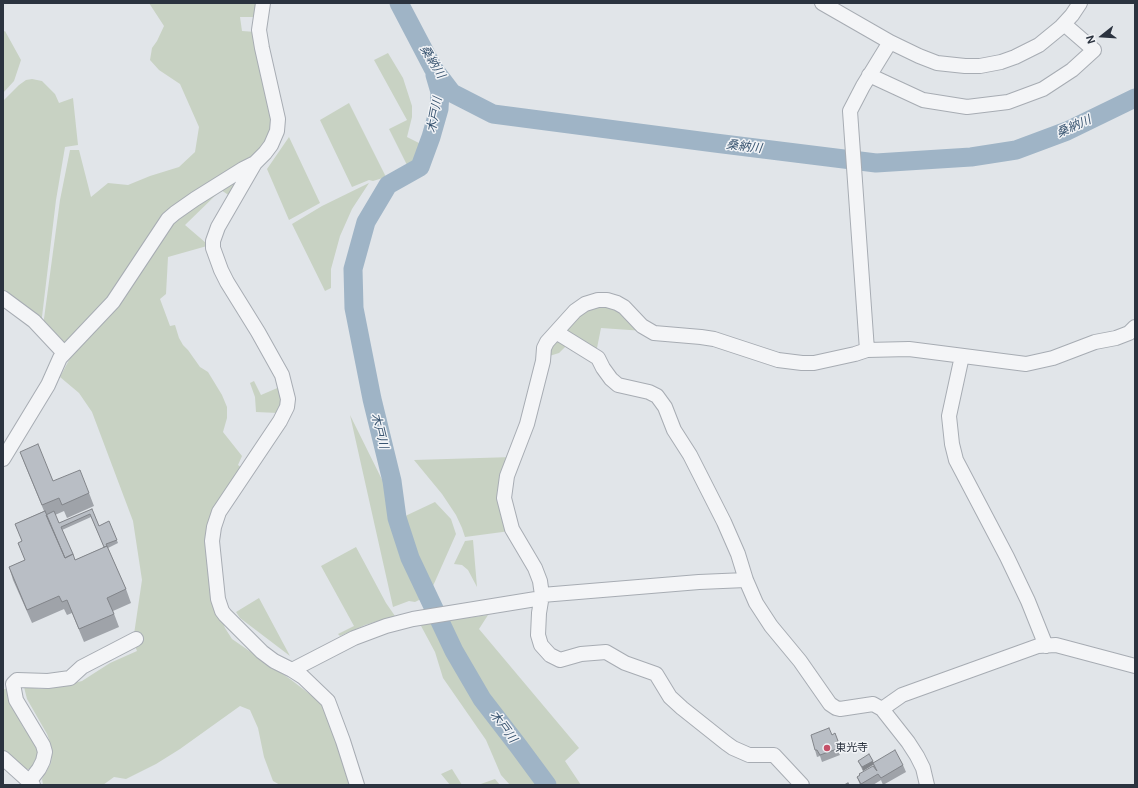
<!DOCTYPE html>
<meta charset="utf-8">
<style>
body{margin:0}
#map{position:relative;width:1138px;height:788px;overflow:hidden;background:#e1e5e9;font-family:"DM Sans",sans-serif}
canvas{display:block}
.frame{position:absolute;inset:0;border:4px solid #2b333f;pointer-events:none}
.north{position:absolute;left:1082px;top:16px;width:40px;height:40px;-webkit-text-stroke:3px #f1f3f6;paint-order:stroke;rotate:253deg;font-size:11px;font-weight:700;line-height:16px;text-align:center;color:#2b333f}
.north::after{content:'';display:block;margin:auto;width:14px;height:18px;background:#2b333f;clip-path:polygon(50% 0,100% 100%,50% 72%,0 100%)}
</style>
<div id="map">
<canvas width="1138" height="788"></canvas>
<div class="frame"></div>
<div class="north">N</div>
</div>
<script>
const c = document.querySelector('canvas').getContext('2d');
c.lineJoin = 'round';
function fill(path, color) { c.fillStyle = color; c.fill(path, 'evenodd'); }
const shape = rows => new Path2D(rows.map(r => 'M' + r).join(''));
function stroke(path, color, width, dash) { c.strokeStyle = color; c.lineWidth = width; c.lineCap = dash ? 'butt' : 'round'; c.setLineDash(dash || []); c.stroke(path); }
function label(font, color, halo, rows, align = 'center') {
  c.font = font + ' "DM Sans","Noto Sans JP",sans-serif'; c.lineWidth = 3; c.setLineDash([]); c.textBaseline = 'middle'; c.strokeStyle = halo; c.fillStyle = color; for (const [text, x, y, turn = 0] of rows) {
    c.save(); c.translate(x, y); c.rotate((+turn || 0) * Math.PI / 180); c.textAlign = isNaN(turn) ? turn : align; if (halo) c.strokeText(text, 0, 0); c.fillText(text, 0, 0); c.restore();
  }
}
const green = shape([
 [149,3,259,3,256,17,240,17,242,31,256,32,275,117,267,147,174,211,111,300,63,348,43,326,60,200,70,150,79,150,91,197,108,183,128,185,150,176,179,167,195,152,199,127,180,84,159,70,150,60,152,48,157,41,164,26],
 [5,31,21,60,14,81,3,93,3,32],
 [388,53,403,78,412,106,412,117,407,137,421,144,417,162,408,167,389,129,407,120,374,60],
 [32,79,42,81,55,94,59,103,73,98,78,145,65,147,56,200,41,325,3,293,3,101,19,85,26,80],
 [349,103,386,177,373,181,369,180,352,187,320,120],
 [289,137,320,203,289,220,267,169],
 [234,179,239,180,239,183,230,196,221,190,185,225,206,243,207,246,168,257,166,294,160,299,170,326,175,325,179,338,183,345,188,350,200,367,208,372,222,395,227,407,227,418,223,432,242,456,238,465,242,468,217,507,210,532,209,540,214,599,225,628,232,639,290,679,320,702,325,711,338,741,354,785,280,785,273,781,264,757,258,728,250,710,240,706,180,749,156,764,126,779,114,777,103,785,43,785,42,779,51,763,52,754,51,745,47,734,27,699,24,687,42,689,54,688,82,681,110,663,137,651,133,641,142,580,133,521,92,412,79,393,60,377,78,343,116,303,170,221,176,215,221,190],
 [369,183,352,209,340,236,331,269,331,288,325,291,292,224,322,206],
 [608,302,644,331,601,328,596,353,563,331,572,317],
 [556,336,570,342,559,353,546,357],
 [254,381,261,395,282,386,283,391,278,413,256,412,255,397,250,383],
 [350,415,401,518,435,502,451,519,456,534,429,595,415,602,409,601,393,607],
 [513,457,505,475,510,531,465,537,462,528,456,515,442,494,414,460],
 [473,540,477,587,468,570,462,565,454,564,465,541],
 [356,547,386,603,395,616,365,625,340,636,338,634,354,626,321,566],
 [259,598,290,656,240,618,236,612],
 [488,615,479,629,579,748,565,761,581,785,510,785,501,775,486,740,443,678,435,652,420,624],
 [7,688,8,698,23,727,34,741,40,758,31,769,25,769,3,750,3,690],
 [452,769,462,785,450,785,441,774],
 [495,779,500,785,478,785]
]);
const river = shape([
 [399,3,433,68,452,93,493,114,715,143,876,163,971,157,1016,150,1067,131,1135,98],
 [435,75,440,92,439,109,431,137,420,167,388,185,366,222,353,269,354,308,372,399,392,481,397,518,410,558,454,651,482,699,519,747,547,785]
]);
const minor = shape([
 [263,3,259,30,262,48,278,119,277,131,271,145,265,153,255,163,218,227,213,241,213,248,221,270,227,282,258,332,282,375,288,399,287,407,280,421,219,512,214,527,212,541,218,599,222,611,225,615,262,652,274,661,292,670,303,677,328,701,343,741,357,785],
 [822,3,890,42,919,56,937,63,965,66,980,66,1001,62,1015,57,1039,45,1061,27,1072,15,1080,3],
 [869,75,923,100,967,107,1008,102,1043,89,1072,70,1094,50,1064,24],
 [3,298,34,321,64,353],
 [556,332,598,358,603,368,611,379,618,385,649,392,657,396,665,407,674,430,690,455,724,522,738,554,746,580,756,603,771,626,800,661,830,704,836,708,840,709,873,704,882,709,908,742,917,756,923,768,927,785],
 [867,350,850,111,863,86,890,42],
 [962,356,949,416,952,444,956,460,1007,557,1028,601,1046,646],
 [3,459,48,385,60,358,113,302,168,219,175,213,195,199,243,169,255,163],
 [542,595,699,582,746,580],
 [292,670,354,638,386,626,413,619,542,598],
 [882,709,902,695,1038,646,1056,645,1135,666],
 [3,758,33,785],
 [29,782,39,769,43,761,45,752,43,745,16,700,13,684,17,680,48,681,70,678,82,667,136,639],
 [802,785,774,755,749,755,733,748,726,743,682,708,670,697,656,674,625,663,606,652,581,654,560,660,550,655,541,645,538,635,539,613,542,595,540,581,535,568,512,529,504,498,507,476,527,424,543,361,544,348,547,342,575,311,585,304,598,300,607,300,617,303,624,307,642,326,654,333,701,337,714,339,778,360,802,363,814,363,855,354,867,350,909,349,1026,364,1053,358,1095,342,1116,338,1129,333,1135,327]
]);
const wall = shape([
 [20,452,53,481,89,493,94,506,67,518,64,511,55,515,59,523,92,509,99,526,109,521,118,543,108,548,126,589,131,603,113,611,119,627,84,642,72,613,67,615,64,609,32,623,13,580,9,567,25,560,18,543,22,541,15,524,44,511,25,465],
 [91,517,104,547,75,560,62,530],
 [835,733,840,747,837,749,840,755,822,762,820,756,817,757,815,750,832,735],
 [858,761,873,761,873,762,903,765,906,772,883,785,881,780,873,785,860,785,857,777,874,767,873,765,863,771]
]);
const shadedWall = shape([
 [873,761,874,764,863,771,862,767]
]);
const building = shape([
 [38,444,53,481,80,470,89,493,62,505,59,498,42,505,20,452,38,444],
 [92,509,99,526,109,521,117,540,106,544,107,546,104,547,90,514,61,527,73,554,65,558,46,515,54,511,59,523,92,509],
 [45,511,65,558,73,554,75,560,107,546,126,589,107,598,114,614,79,629,67,600,62,602,59,596,27,610,9,567,25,560,18,543,22,541,15,524,45,511],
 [829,728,832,735,835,733,838,741,835,742,837,749,820,755,817,750,815,750,811,735,829,728],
 [895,750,903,765,881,778,878,774,861,784,857,777,860,775,859,774,873,766,877,771,873,763,895,750],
 [869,754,873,761,862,767,858,761,869,754],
 [848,783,849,785,844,785,848,783]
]);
const markers = [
 [827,748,4,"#c55068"]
];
const poiNames = [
 ["東光寺",835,748]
];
const waterNames = [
 ["桑納川",432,62,59],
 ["木戸川",435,115,-79],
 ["桑納川",1074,127,-24],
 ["桑納川",744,147,7],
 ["木戸川",379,431,76],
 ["木戸川",503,727,53]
];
fill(green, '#c8d2c3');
stroke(river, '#9fb4c6', 19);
stroke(minor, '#a7acb3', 16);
stroke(minor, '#f4f5f7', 14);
fill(wall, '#9fa3a9');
fill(shadedWall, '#82858a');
fill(building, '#b9bec5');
stroke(building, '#82858a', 1);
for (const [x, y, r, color] of markers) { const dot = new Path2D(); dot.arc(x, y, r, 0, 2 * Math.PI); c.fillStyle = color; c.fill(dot); stroke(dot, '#f1f3f6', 1.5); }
label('11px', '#2b333f', '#f1f3f6', poiNames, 'left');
label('italic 12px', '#385470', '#f1f3f6', waterNames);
</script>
